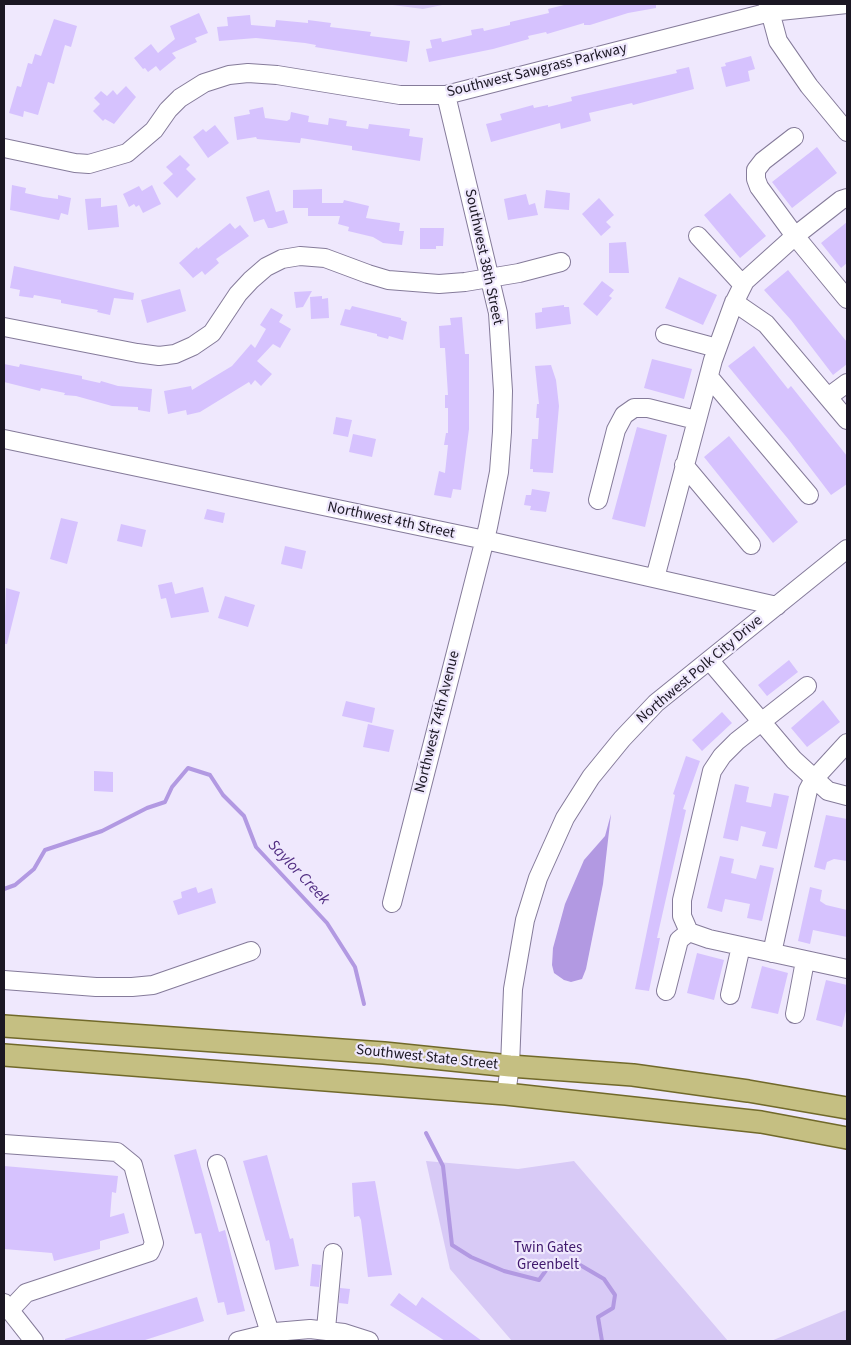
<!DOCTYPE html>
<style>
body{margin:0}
#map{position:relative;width:851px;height:1345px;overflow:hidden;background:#efe8fd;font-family:"Source Sans 3",sans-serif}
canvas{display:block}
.frame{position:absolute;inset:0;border:5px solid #1b1723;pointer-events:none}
</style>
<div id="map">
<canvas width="851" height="1345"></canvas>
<div class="frame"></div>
</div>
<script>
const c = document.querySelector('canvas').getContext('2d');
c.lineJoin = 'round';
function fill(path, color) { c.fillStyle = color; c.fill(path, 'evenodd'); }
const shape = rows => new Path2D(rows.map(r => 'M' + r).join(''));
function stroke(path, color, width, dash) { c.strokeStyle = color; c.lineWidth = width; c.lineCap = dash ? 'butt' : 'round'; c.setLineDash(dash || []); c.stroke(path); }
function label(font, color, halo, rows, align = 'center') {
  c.font = font + ' "Source Sans 3",sans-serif'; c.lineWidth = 4.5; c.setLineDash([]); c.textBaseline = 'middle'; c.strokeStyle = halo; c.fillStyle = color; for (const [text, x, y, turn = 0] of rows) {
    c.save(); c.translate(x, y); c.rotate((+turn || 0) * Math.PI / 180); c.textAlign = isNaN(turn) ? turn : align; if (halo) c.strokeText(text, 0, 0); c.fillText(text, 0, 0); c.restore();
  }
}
const green = shape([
 [385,4,447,4,423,9],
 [426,1161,518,1169,574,1161,728,1341,512,1341,450,1269],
 [846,1310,847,1341,771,1341]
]);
const water = shape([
 [611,814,603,884,586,969,582,979,571,982,564,980,554,973,552,965,553,948,565,904,584,860,605,836]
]);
const stream = shape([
 [4,889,15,885,34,869,45,850,102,831,147,808,165,802,172,787,188,768,210,775,223,795,244,816,256,847,327,923,355,967,364,1004],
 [426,1133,443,1166,452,1245,471,1257,504,1271,539,1280,552,1262,575,1262,604,1279,615,1295,613,1308,598,1317,602,1341]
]);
const building = shape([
 [568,4,656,4,656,8,628,13,590,25,584,25,584,23,547,34,546,32,528,36,529,39,493,49,429,62,426,49,432,48,430,40,441,38,442,42,472,35,471,30,483,28,484,31,510,25,510,22,549,13,548,9],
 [199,13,208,33,195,38,197,42,172,53,176,58,160,71,156,66,148,72,145,68,143,69,134,58,151,44,158,53,175,39,170,26],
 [250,15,251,25,275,27,276,20,308,23,308,20,331,23,330,27,371,32,370,36,410,41,407,62,315,47,316,45,305,43,256,38,219,41,217,27,228,26,227,17],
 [54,19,77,26,71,47,65,45,54,84,48,82,38,115,24,111,23,117,9,113,17,86,21,87,28,63,32,64,35,54,41,56],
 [751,56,755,69,748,71,750,81,726,87,721,67,726,66,725,63],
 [689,67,694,89,633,105,632,103,589,113,591,121,561,129,560,123,491,142,486,124,502,120,500,114,533,105,534,108,548,105,548,107,572,101,571,97,677,73,676,70],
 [126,86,136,97,114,124,105,119,103,121,93,111,100,104,94,98,101,91,107,96,113,90,117,95],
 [263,107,265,118,287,121,290,119,291,112,309,116,308,122,328,125,329,118,347,121,346,126,368,129,369,124,410,129,409,136,423,138,420,161,352,150,352,146,301,138,300,143,257,139,256,137,237,140,234,117,250,114,249,110],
 [215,125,229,143,208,158,193,137,203,129,206,132],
 [817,147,837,173,792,208,772,182],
 [180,155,190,165,186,169,196,179,177,198,163,183,173,174,166,167],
 [12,185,26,188,25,193,43,197,58,199,58,195,71,198,68,215,61,213,59,220,10,210],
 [152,185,161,204,143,213,139,205,136,207,134,204,129,207,123,194,139,186,142,191],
 [322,189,322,203,343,203,344,200,369,206,366,218,400,223,399,231,404,231,402,245,383,243,373,237,348,231,349,227,338,224,340,216,308,216,308,208,293,208,293,190],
 [269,190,276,212,284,210,288,223,272,228,268,228,264,219,254,222,246,197],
 [546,190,570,193,569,210,544,208],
 [730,193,766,236,740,258,704,215],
 [526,194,529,205,535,203,538,215,508,220,504,199],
 [101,198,101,207,117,205,119,227,88,230,85,199],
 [599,198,614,215,606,222,611,227,601,236,582,214],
 [847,222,847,263,841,268,821,243],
 [230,223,235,229,240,225,249,236,216,259,219,263,205,275,202,271,193,278,179,263,197,247,198,249],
 [420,228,444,228,443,246,436,246,436,249,420,249],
 [626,242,629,273,609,273,609,243],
 [14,266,134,293,133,300,114,298,110,315,97,312,98,310,61,303,61,300,34,295,33,298,19,296,20,290,10,288],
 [788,270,847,342,847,364,833,375,791,320,764,290],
 [679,277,717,295,703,325,665,308],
 [602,281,614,290,609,296,612,298,597,316,583,304],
 [180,289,186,311,147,323,141,300],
 [312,291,303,307,296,308,294,292],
 [322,296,322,299,328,298,329,318,311,319,310,297],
 [564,305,564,307,569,307,571,324,536,329,535,313,542,312,542,308],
 [352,306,401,318,401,320,407,322,403,340,389,336,388,339,377,336,377,334,340,325,345,309,350,310],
 [271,308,283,315,279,322,291,329,280,348,273,344,257,361,272,374,261,386,255,380,251,385,249,382,200,412,187,415,186,410,168,414,164,391,191,386,192,390,232,366,251,344,255,348,266,329,260,325],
 [462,317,465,354,469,354,469,429,461,490,453,489,451,498,434,495,439,471,445,473,448,445,444,445,446,433,448,433,448,408,445,408,445,395,448,395,445,348,440,348,439,326,451,325,450,318],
 [754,346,788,389,791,386,847,456,847,484,831,495,789,440,728,366],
 [652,359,692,369,684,399,644,388],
 [4,364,19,367,20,364,82,376,82,379,100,383,101,381,118,386,152,389,150,412,138,410,138,407,112,406,76,396,64,395,65,393,41,388,40,391,4,382],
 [551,365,556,380,559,406,553,473,533,472,533,469,530,469,532,439,538,439,539,418,536,418,537,404,539,404,535,366],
 [336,417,352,420,348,437,333,434],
 [637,427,667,435,645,527,612,519],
 [353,434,376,439,372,457,349,452],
 [729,436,798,522,773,543,704,457],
 [532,489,550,492,546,512,530,510,531,506,524,505,526,495,531,495],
 [207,509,225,513,223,523,204,519],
 [61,518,78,522,67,564,50,559],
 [121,524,146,530,142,547,117,541],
 [285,546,306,551,302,569,281,564],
 [172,582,175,594,203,587,209,612,171,618,166,598,161,599,158,585],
 [6,588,20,592,7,644,4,644],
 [225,596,255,605,248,627,218,618],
 [789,660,798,672,767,696,758,685],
 [823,700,840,722,807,747,791,728],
 [346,701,375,708,372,723,342,716],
 [722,712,732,723,702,751,692,740],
 [368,724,394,730,389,752,363,747],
 [686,756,700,761,683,809,686,810,657,938,660,938,649,991,635,989,675,795,673,794],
 [94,771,113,772,113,792,94,791],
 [735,784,749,787,746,802,771,807,774,793,789,796,777,849,762,846,766,832,741,826,738,841,723,838],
 [826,815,847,819,847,861,834,859,827,862,825,870,814,867],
 [720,856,734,859,731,873,756,879,760,865,774,868,762,921,747,918,750,904,725,899,722,912,707,908],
 [196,887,198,893,212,888,216,903,178,915,173,901,182,898,181,892],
 [810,887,822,890,820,901,826,905,847,910,847,937,813,930,810,944,798,941],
 [697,953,724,960,714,1000,687,993],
 [762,966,788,973,778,1014,751,1008],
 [826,980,847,985,847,1007,842,1027,816,1020],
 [196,1149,219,1232,225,1230,245,1311,227,1315,224,1302,218,1303,201,1233,195,1234,174,1155],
 [267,1155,290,1239,293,1238,299,1266,275,1270,269,1240,266,1241,243,1161],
 [4,1166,118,1176,116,1193,112,1192,110,1217,124,1213,129,1233,100,1241,100,1249,54,1261,52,1253,4,1249],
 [375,1181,392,1275,368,1277,361,1220,359,1216,354,1217,352,1183],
 [312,1264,321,1265,319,1287,310,1286],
 [340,1288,350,1289,348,1304,339,1303],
 [399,1293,416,1306,422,1297,482,1341,445,1341,390,1305],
 [197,1297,204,1321,142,1341,65,1341,65,1339]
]);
const minor = shape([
 [768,4,778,41,809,86,847,132],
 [794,137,763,161,756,170,756,179,759,187,795,236,847,299],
 [4,148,75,163,89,164,127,153,154,130,168,110,180,98,204,83,229,75,248,73,277,75,400,95,446,95,770,12,847,4],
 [698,236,743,285],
 [734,302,766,324,847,420],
 [4,327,137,353,159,356,175,354,193,346,212,333,238,294,251,280,266,267,282,259,300,256,325,258,368,274,388,280,439,284,465,282,519,273,561,262],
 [665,334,717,348],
 [709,377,809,495],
 [828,397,847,383],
 [4,439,485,540,777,606],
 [684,465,751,545],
 [598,500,616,430,624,415,634,408,648,408,696,420],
 [655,578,713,360,733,305,745,281,795,236,841,200,847,198],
 [710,661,794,760,828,791,847,796],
 [392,903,488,527,499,472,502,432,503,391,498,313,446,95],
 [689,932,709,939,847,969],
 [772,953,808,790,814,779,847,743],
 [4,980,96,987,132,987,153,985,251,951],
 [666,991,679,940,689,932,682,916,682,900,712,771,722,756,737,741,807,686],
 [730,995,741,946],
 [795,1014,805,961],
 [506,1094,510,1066,513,989,525,920,538,878,565,818,591,777,622,739,656,703,847,549],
 [4,1144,117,1152,133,1165,154,1243,150,1252,26,1293,10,1310],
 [217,1164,270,1333],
 [4,1303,34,1341],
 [326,1329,333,1253],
 [238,1341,275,1332,310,1329,344,1333,369,1341]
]);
const major = shape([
 [4,1026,384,1053,510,1066,633,1075,748,1091,847,1108],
 [4,1055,506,1094,761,1122,847,1138]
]);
const streetNames = [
 ["Southwest Sawgrass Parkway",537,71,-14],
 ["Southwest 38th Street",483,257,78],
 ["Northwest 4th Street",391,521,12],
 ["Northwest Polk City Drive",700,670,-40],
 ["Northwest 74th Avenue",438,722,-76],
 ["Southwest State Street",427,1058,6]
];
const parkNames = [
 ["Twin Gates",548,1249],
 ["Greenbelt",548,1266]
];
const waterNames = [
 ["Saylor Creek",298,873,47]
];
fill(green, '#d8caf6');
fill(water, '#b299e2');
stroke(stream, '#b299e2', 4);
fill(building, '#d6c2fe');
stroke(minor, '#857b9a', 20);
stroke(major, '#71692a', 24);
stroke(minor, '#fff', 18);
stroke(major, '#c5bf82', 21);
label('15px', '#1b1723', '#efe8fd', streetNames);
label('15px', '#3f176c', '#efe8fd', parkNames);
label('italic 16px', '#512d82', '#efe8fd', waterNames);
</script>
